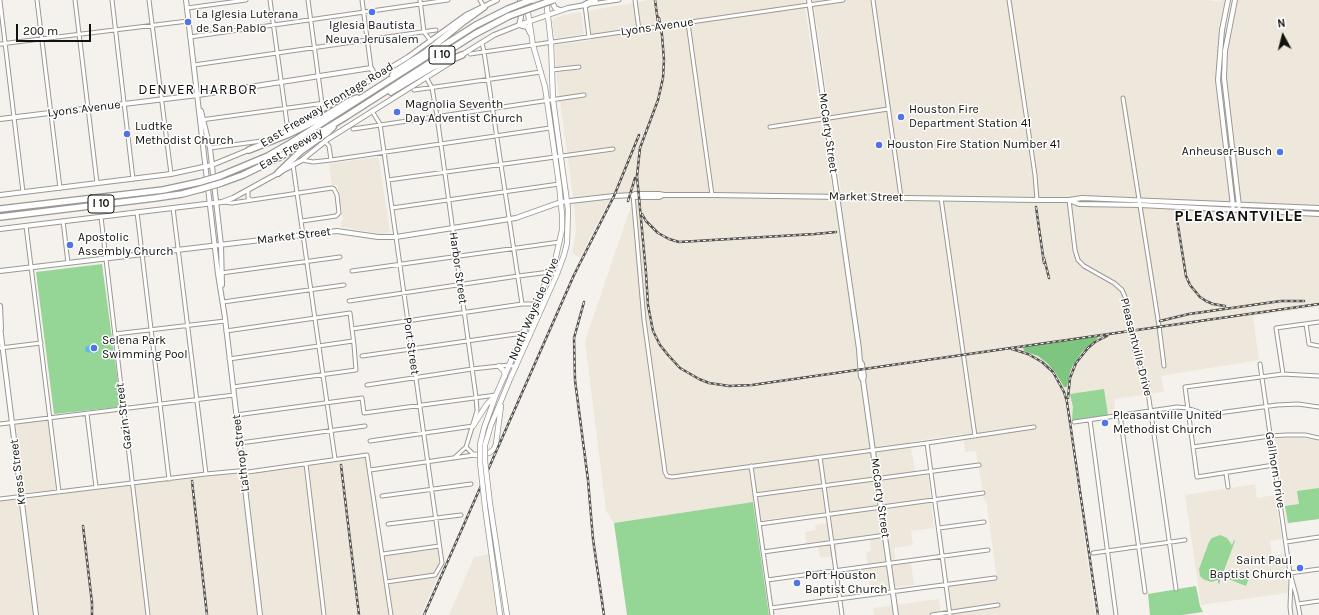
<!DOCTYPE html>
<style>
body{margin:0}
#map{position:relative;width:1319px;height:615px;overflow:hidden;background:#f5f2ed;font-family:Karla,sans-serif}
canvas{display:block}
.north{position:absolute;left:1263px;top:16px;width:40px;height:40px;-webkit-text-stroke:3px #fff;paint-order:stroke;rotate:353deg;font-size:11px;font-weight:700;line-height:16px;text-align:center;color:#11110f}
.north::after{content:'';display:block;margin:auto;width:14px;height:18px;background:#11110f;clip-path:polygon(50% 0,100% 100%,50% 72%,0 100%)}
.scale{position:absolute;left:16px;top:24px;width:75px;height:18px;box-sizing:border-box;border:2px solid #11110f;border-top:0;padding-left:5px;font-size:12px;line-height:14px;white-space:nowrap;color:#11110f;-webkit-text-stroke:3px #fff;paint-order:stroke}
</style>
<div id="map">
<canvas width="1319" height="615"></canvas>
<div class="north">N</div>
<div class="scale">200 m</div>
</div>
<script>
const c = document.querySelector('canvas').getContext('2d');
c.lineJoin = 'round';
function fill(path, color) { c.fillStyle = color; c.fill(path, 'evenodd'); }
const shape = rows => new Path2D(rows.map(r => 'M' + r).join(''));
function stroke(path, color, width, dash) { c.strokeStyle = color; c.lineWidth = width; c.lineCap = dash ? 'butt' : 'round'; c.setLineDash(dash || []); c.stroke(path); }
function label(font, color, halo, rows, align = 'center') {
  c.font = font + ' Karla,sans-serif'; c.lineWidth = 3; c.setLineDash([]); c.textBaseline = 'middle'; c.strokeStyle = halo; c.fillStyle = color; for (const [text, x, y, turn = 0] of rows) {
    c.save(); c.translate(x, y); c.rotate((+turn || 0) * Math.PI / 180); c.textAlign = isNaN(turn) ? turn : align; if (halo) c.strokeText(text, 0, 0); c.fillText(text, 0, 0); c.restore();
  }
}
const built = shape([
 [650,0,804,0,821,117,833,193,841,192,813,0,1211,0,1212,1,1225,0,1219,28,1231,30,1238,0,1319,0,1319,307,1253,316,1259,360,1161,376,1164,392,1114,399,1116,414,1068,421,1095,615,948,615,953,614,949,586,997,579,986,500,984,500,976,451,965,452,963,434,910,442,916,476,928,475,934,528,911,531,913,545,894,548,896,565,911,563,914,585,871,590,869,580,864,581,862,570,868,568,866,552,871,551,869,535,836,539,837,556,820,558,817,542,806,543,805,532,816,530,815,525,832,522,830,511,756,521,753,502,614,523,606,511,585,341,634,197,610,199,580,258,572,253,576,230,573,196,556,73,580,69,580,64,556,68,555,45,591,40,587,11],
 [581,12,584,34,555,38,552,22,554,18,564,15],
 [377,157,379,159,390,232,381,234,341,227,341,221,343,220,338,185,332,185,329,164],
 [48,420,57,488,56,490,27,493,25,492,16,426,17,424],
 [1282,438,1300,438,1319,441,1319,519,1287,524,1275,439],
 [366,458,381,555,437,548,440,572,421,615,0,615,0,501,236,473,242,475],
 [1255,484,1257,498,1275,495,1282,539,1270,541,1272,556,1284,554,1289,589,1288,593,1201,605,1185,495],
 [489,554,497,615,449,615,474,557],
 [939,599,941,615,874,615,873,608]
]);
const green = shape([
 [102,264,121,405,120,407,54,414,36,272],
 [1104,389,1108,415,1072,420,1073,407,1070,394],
 [1319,488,1319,519,1288,523,1285,506,1299,504,1297,491],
 [753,502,769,615,627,615,614,523],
 [1220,535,1227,538,1232,545,1234,540,1235,541,1219,584,1218,583,1218,580,1211,582,1203,579,1200,576,1199,569,1209,542,1212,538],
 [1229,570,1249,578,1246,586,1226,578],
 [1196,586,1200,606,1203,612,1182,615,1150,615,1148,594]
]);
const forest = shape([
 [1098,336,1098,338,1082,352,1073,365,1070,372,1067,387,1064,387,1055,372,1047,363,1038,356,1024,351,1023,347]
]);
const water = shape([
 [96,343,97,344,97,353,86,352,85,347]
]);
const street = shape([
 [37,0,60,188],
 [75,0,97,183],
 [112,0,133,179],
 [149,0,171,174],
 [270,0,288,131],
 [308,0,322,104,320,109],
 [362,0,371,68],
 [420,0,424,32,431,41],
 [480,0,484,7],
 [635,0,639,30],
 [873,0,901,197],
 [1009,0,1035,175,1037,200],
 [0,1,23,192],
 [591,4,619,0],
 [585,5,589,37],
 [187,8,246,0],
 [688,23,712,195],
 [190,37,448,0],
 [482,43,484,52,522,304],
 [0,44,188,21],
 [470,54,843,0],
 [194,65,436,30],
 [552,70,579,67],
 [426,77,432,88,437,116,476,397,477,411,466,447,454,458],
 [414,90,541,72],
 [1123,98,1159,326,1164,366],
 [372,111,380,124,384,152,442,563,435,575,386,582],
 [201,120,332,102],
 [770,127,888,109],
 [353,129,584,95],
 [325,142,329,146,331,160],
 [210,148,269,140],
 [302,160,313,162,331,160,550,128],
 [293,165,335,459],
 [388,180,613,149],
 [248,190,248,198,251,200],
 [633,195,644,320,665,472,667,476,672,477,927,443,1034,427],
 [941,198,975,436],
 [1069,200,1075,250,1078,260,1084,266,1114,283,1122,290,1126,299,1130,330,1135,352,1147,385,1176,589],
 [223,202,232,203,332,188,334,189,337,195,339,213,336,216,302,221],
 [173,208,206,474],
 [392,208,559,184],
 [137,212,169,479],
 [101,217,148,615],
 [63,221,68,263],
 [26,226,59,492],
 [352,271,560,242],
 [221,273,340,257],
 [349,301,518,276,550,272,557,274],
 [223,302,344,285],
 [1306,324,1309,344,1319,346],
 [352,329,522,304,536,304],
 [226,331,350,313,354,345,356,370,233,387],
 [115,334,225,321],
 [0,348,41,343],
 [362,356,523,333,530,335],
 [229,359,353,341],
 [1260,364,1290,573,1296,595,1300,615],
 [1283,374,1276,328,1319,322],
 [367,385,472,369,509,365,516,367],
 [87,414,96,487],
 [236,415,362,398,364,413,496,395],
 [1120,415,1145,592],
 [1090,420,1116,615],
 [1074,422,1177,407,1187,408,1202,413,1211,414,1277,405,1298,404,1319,407],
 [0,424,234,395],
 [370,441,473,426],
 [240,443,365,426],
 [927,443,950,615],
 [466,447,474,455],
 [1193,447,1270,436,1286,435,1305,435,1319,438],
 [820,457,842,615],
 [306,464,324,615],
 [1274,465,1197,477,1185,387,1283,374,1319,376],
 [751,466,772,615],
 [370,470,474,455],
 [1226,473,1228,487],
 [755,495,979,465],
 [382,496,471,484],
 [0,499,206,474,238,471,248,472,367,455,391,615],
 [388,524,461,515],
 [759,524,983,493],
 [939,528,984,522],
 [1286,542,1319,537],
 [763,552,886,535],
 [1093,553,1185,540],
 [383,554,439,546],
 [1290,573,1319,569],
 [767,580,988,550],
 [1291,580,1290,607,1291,615],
 [1298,604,1319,601],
 [771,608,995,578],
 [932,615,998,605]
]);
const secondary = shape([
 [186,0,218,274,225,318,260,615],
 [551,0,555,8,560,10],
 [809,0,859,349,861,377,863,380],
 [1228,0,1222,30,1218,80,1233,206],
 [1235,0,1225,51,1224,78,1239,206],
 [519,25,521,17,520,0],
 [519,25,527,27,530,33],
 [460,56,494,35,519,25,568,8,585,5],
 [201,111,210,148,221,245,222,285],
 [0,119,198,95,371,68,376,77],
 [282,134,408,57,466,15,497,0],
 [0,195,171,174,212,165,251,149],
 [633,195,635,197,659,197,663,195],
 [1069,200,1079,204,1140,205,1319,214],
 [0,229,222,202,233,198,302,160,328,139,451,62],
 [0,271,337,231,378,237,396,237,516,218,561,202,614,196,633,195,635,194,659,194,664,195,712,195,1036,200,1069,200,1082,198,1319,208],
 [0,306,1,329],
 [0,327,36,615],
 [860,361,862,364,864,376,863,380,896,615]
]);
const primary = shape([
 [499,366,504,371,505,376],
 [473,426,487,404,495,396],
 [480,445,484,428,496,395,555,261,562,230,562,215,559,184,545,87,533,45,526,0],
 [485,445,491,425,510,379,557,274,564,255,567,243,568,209,553,100,551,42,546,0],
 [474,455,489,453,494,449,496,444,501,406],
 [490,504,507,615],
 [485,507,500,615]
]);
const highway = shape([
 [585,5,595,0],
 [393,75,396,71,426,52,463,22,484,7],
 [391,92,433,67,462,55],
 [249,150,289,134,325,116,351,100,357,98],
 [278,173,301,151,328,132,333,127],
 [220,176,268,156,289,144,476,25,508,9],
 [221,183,243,175,278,158,347,116,475,34,509,16],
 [0,209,163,190,200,182],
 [0,217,155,198,182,194,201,189]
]);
const rail = shape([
 [655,0,658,22],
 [659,18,662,35,664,60,663,78,658,100,640,148,637,176,646,273,648,305,653,331,660,345,668,355,680,368,699,379,709,383,729,386,752,385,1319,304],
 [628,201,635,178],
 [1036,207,1044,263],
 [1176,213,1186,276,1190,285,1200,297,1206,301,1213,304,1225,306],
 [642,214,646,221,658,233,669,239,679,242,815,234,836,232],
 [1044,258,1049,278],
 [584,302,574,338,575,380,588,480,593,539,604,615],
 [1160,321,1189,314,1281,301,1304,301],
 [1012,349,1028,354,1042,362,1053,372,1064,392,1067,402,1098,615],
 [1068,398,1070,378,1076,363,1088,348,1095,342,1107,336],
 [341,465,359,615],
 [192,481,207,615],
 [83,526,92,603,92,615],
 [424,615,574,275,614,196,639,135]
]);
const primaryBridge = shape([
 [480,445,480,462,485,507],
 [485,445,485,461,490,504]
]);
const highwayBridge = shape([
 [508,9,531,0],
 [509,16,553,0],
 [200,182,220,176],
 [201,189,221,183]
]);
const markers = [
 [372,12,4,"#5073e7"],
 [188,22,4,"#5073e7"],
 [397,112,4,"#5073e7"],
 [901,117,4,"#5073e7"],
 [127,134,4,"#5073e7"],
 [879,145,4,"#5073e7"],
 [1280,152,4,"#5073e7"],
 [70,245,4,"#5073e7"],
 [94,348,4,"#5073e7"],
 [1105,423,4,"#5073e7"],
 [1300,568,4,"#5073e7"],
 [797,583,4,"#5073e7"]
];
const shields = [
 [442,55,26],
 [101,204,26]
];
const shieldNames = [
 ["I 10",442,55],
 ["I 10",101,204]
];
const poiNames = [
 ["La Iglesia Luterana",196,15],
 ["de San Pablo",196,29],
 ["Iglesia Bautista",372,26,"center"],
 ["Neuva Jerusalem",372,40,"center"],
 ["Magnolia Seventh",405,105],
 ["Day Adventist Church",405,119],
 ["Houston Fire",909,110],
 ["Department Station 41",909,124],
 ["Ludtke",135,127],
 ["Methodist Church",135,141],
 ["Houston Fire Station Number 41",887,145],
 ["Anheuser-Busch",1272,152,"right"],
 ["Apostolic",78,238],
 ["Assembly Church",78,252],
 ["Selena Park",102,341],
 ["Swimming Pool",102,355],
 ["Pleasantville United",1113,416],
 ["Methodist Church",1113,430],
 ["Saint Paul",1292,561,"right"],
 ["Baptist Church",1292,575,"right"],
 ["Port Houston",805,576],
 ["Baptist Church",805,590]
];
const streetNames = [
 ["Lyons Avenue",657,27,-8],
 ["East Freeway Frontage Road",327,105,-31],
 ["Lyons Avenue",84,109,-7],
 ["McCarty Street",828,133,82],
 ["East Freeway",291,149,-30],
 ["Market Street",866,197,1],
 ["Market Street",294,236,-7],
 ["Harbor Street",458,268,82],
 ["North Wayside Drive",534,309,-67],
 ["Port Street",411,346,82],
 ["Pleasantville Drive",1136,347,76],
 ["Gazin Street",124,416,-97],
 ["Lathrop Street",241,453,-97],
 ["Gellhorn Drive",1275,470,81],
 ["Kress Street",18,472,-97],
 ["McCarty Street",880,498,82]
];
const quarterNames = [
 ["DENVER HARBOR",198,90]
];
const districtNames = [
 ["PLEASANTVILLE",1239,216]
];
fill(built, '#eee8dc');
fill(green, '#95d596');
fill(forest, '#7ec57f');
fill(water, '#57bcf1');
stroke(street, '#9b9893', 5);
stroke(secondary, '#9b9893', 6);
stroke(primary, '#9b9893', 6);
stroke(highway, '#9b9893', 8);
stroke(street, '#fff', 3);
stroke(secondary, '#fff', 4);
stroke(primary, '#fff', 4.5);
stroke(highway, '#fff', 5.5);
stroke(rail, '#53524f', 2.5);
stroke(rail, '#fff', 1, [3]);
stroke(primaryBridge, '#9b9893', 6, []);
stroke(highwayBridge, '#9b9893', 8, []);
stroke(primaryBridge, '#fff', 4.5);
stroke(highwayBridge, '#fff', 5.5);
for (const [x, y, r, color] of markers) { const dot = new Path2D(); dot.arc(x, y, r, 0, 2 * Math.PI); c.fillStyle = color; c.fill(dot); stroke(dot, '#fff', 1.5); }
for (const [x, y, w] of shields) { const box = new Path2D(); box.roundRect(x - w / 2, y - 9, w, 18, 3); c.fillStyle = '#fff'; c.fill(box); stroke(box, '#11110f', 1); }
label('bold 11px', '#11110f', null, shieldNames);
label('12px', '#11110f', '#fff', poiNames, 'left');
label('12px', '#11110f', '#fff', streetNames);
c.letterSpacing = '1px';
label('14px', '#11110f', '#fff', quarterNames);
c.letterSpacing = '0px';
c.letterSpacing = '1px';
label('bold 16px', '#11110f', '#fff', districtNames);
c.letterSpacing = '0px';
</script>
